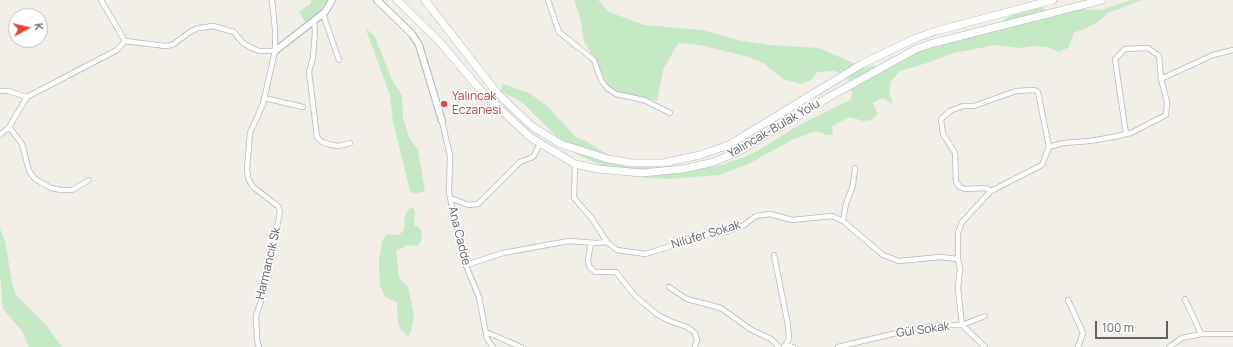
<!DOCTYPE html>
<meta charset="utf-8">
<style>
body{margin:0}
#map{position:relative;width:1233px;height:347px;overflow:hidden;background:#f1efe8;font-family:Manrope,sans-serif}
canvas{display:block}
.north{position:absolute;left:8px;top:8px;width:40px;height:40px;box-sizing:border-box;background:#fff;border:1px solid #bfc1c3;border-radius:50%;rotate:83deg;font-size:11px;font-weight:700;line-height:16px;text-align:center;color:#5f6368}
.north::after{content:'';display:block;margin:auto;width:14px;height:18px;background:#ea4335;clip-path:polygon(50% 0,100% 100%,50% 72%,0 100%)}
.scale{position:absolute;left:1095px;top:321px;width:73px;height:18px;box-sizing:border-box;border:2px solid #5f6368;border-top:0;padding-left:5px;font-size:12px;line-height:14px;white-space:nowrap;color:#5f6368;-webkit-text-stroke:3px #fff;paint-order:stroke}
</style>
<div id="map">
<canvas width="1233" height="347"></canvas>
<div class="north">K</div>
<div class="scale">100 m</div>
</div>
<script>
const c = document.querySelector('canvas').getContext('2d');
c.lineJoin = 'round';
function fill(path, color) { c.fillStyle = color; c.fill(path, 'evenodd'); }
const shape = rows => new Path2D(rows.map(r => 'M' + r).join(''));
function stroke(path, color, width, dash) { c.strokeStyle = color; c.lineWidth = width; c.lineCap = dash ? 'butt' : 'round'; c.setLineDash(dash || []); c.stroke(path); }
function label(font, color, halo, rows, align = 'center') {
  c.font = font + ' Manrope,sans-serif'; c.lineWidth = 3; c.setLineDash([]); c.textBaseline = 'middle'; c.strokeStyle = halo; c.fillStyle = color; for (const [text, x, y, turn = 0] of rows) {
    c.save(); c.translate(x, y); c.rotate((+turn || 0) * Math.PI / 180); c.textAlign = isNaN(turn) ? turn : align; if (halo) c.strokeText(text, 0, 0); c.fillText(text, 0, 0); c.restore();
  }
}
const green = shape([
 [311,0,329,0,310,23,305,22,299,12,311,3],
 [574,0,598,0,609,12,644,25,703,30,737,40,769,45,819,48,862,67,877,66,924,46,943,42,977,27,997,24,1025,7,1039,5,1052,14,1080,9,1101,10,1131,0,1159,0,1142,0,1108,13,1095,24,1074,33,1069,47,1059,52,1047,47,1033,46,1018,48,996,45,953,53,930,62,900,71,891,81,889,93,893,104,882,98,873,103,878,114,871,120,863,121,850,117,832,126,833,135,827,135,816,131,794,139,748,164,719,175,669,179,634,177,612,170,578,155,559,139,523,103,501,91,503,84,529,93,546,105,577,138,586,141,608,155,638,167,674,166,696,168,722,165,752,154,799,125,850,100,852,94,849,80,835,71,817,72,811,80,801,84,783,79,763,63,749,57,700,45,678,43,663,70,657,101,617,91,608,86,596,60,584,42,581,20],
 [365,27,375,37,393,82,402,95,403,118,409,137,418,150,425,191,415,194,410,191,393,122,390,95],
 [413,207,415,213,414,225,419,227,421,231,422,239,418,246,407,245,396,251,399,278,408,287,414,314,411,331,408,336,401,330,398,323,397,302,385,297,380,286,379,261,382,241,387,234,399,235,404,230,405,216,408,210],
 [0,229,5,241,12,282,16,295,46,325,62,347,29,347,22,331,3,309,0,274]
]);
const minor = shape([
 [101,0,125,41,165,46,172,45,190,32,198,28,213,26,234,32,243,43,250,47,259,51,275,51],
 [548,0,559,32,594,60,601,80,607,88,616,94,644,100,670,113],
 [323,14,339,60],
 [314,22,315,31,313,57,309,72,317,137,322,142,331,145,340,146,350,143],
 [1161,79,1213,55,1233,50],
 [0,91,8,91,27,97],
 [264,98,303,107],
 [442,121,450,156,449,193,456,225,464,261,479,297,487,339,493,347],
 [9,127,22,144,29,171,35,179,51,188,61,190,72,190,89,180],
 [0,135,9,127,27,97,117,50,125,41],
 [1049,147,1063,143,1090,141,1118,136,1126,134,1131,133,1166,115,1167,102,1161,79,1159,56,1148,48,1125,49,1115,59,1126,134],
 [575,164,574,198,591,217,607,242],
 [450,198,469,205,478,204,520,162,533,157,540,144],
 [843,221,846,204,853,185,855,168],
 [591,243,588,260,589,266,595,272,616,272,635,296,658,315,670,321,687,327,695,333,697,340,695,347],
 [774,255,788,325,789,339,784,347],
 [466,265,503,253,569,241,596,243,607,242,617,250,645,254,714,233,726,232,744,225,756,216,770,214,792,220,832,216,843,221,883,255,899,261,940,257,958,259],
 [669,287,687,299,721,308,750,329,771,339,779,347],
 [1185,299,1201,334],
 [1068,300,1083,333,1078,347],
 [486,332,521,347],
 [785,345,793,347],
 [259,347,257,340,256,316,265,289,280,212,278,206,253,187,248,178,247,169,250,133,263,104,275,51,275,29,272,0],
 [838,347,913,329,944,325,962,325,985,316],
 [985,347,962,325,958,288,960,269,958,259,958,233,962,222,991,191,1042,165,1049,147,1038,92,1034,90,1016,91,974,106,963,106,950,111,941,119,943,134,955,153,956,182,960,187,965,189,986,188,991,191],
 [1169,347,1182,338,1201,334,1233,334]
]);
const tertiary = shape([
 [377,0,412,34,419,45,442,121],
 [275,51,325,12,332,0]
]);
const secondary = shape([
 [397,0,438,40,483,93,530,137,575,164,598,169,642,173,683,169,710,163,736,153,829,97,916,49,930,44,1102,0],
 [425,0,497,93,533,127,561,144,608,159,631,163,663,163,700,155,729,145,862,64,916,38,936,31,1053,0]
]);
const markers = [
 [444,104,4,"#e0444e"]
];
const healthNames = [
 ["Yalıncak",452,97],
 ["Eczanesi",452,111]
];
const streetNames = [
 ["Yalıncak-Bulak Yolu",774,129,-30],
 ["Nilüfer Sokak",706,235,-17],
 ["Ana Cadde",459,236,76],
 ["Harmancık Sk.",269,262,-77],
 ["Gül Sokak",923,330,-8]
];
fill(green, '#c5e8c5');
stroke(minor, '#b5b8bc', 6);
stroke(tertiary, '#b5b8bc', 8);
stroke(secondary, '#b6babf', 8);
stroke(minor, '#fff', 4.5);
stroke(tertiary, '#fff', 6);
stroke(secondary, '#fff', 7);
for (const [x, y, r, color] of markers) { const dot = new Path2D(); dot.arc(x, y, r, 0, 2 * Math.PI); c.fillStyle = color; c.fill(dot); stroke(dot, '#fff', 1.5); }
label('12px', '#be3a42', '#fff', healthNames, 'left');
label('12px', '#5f6368', '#fff', streetNames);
</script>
